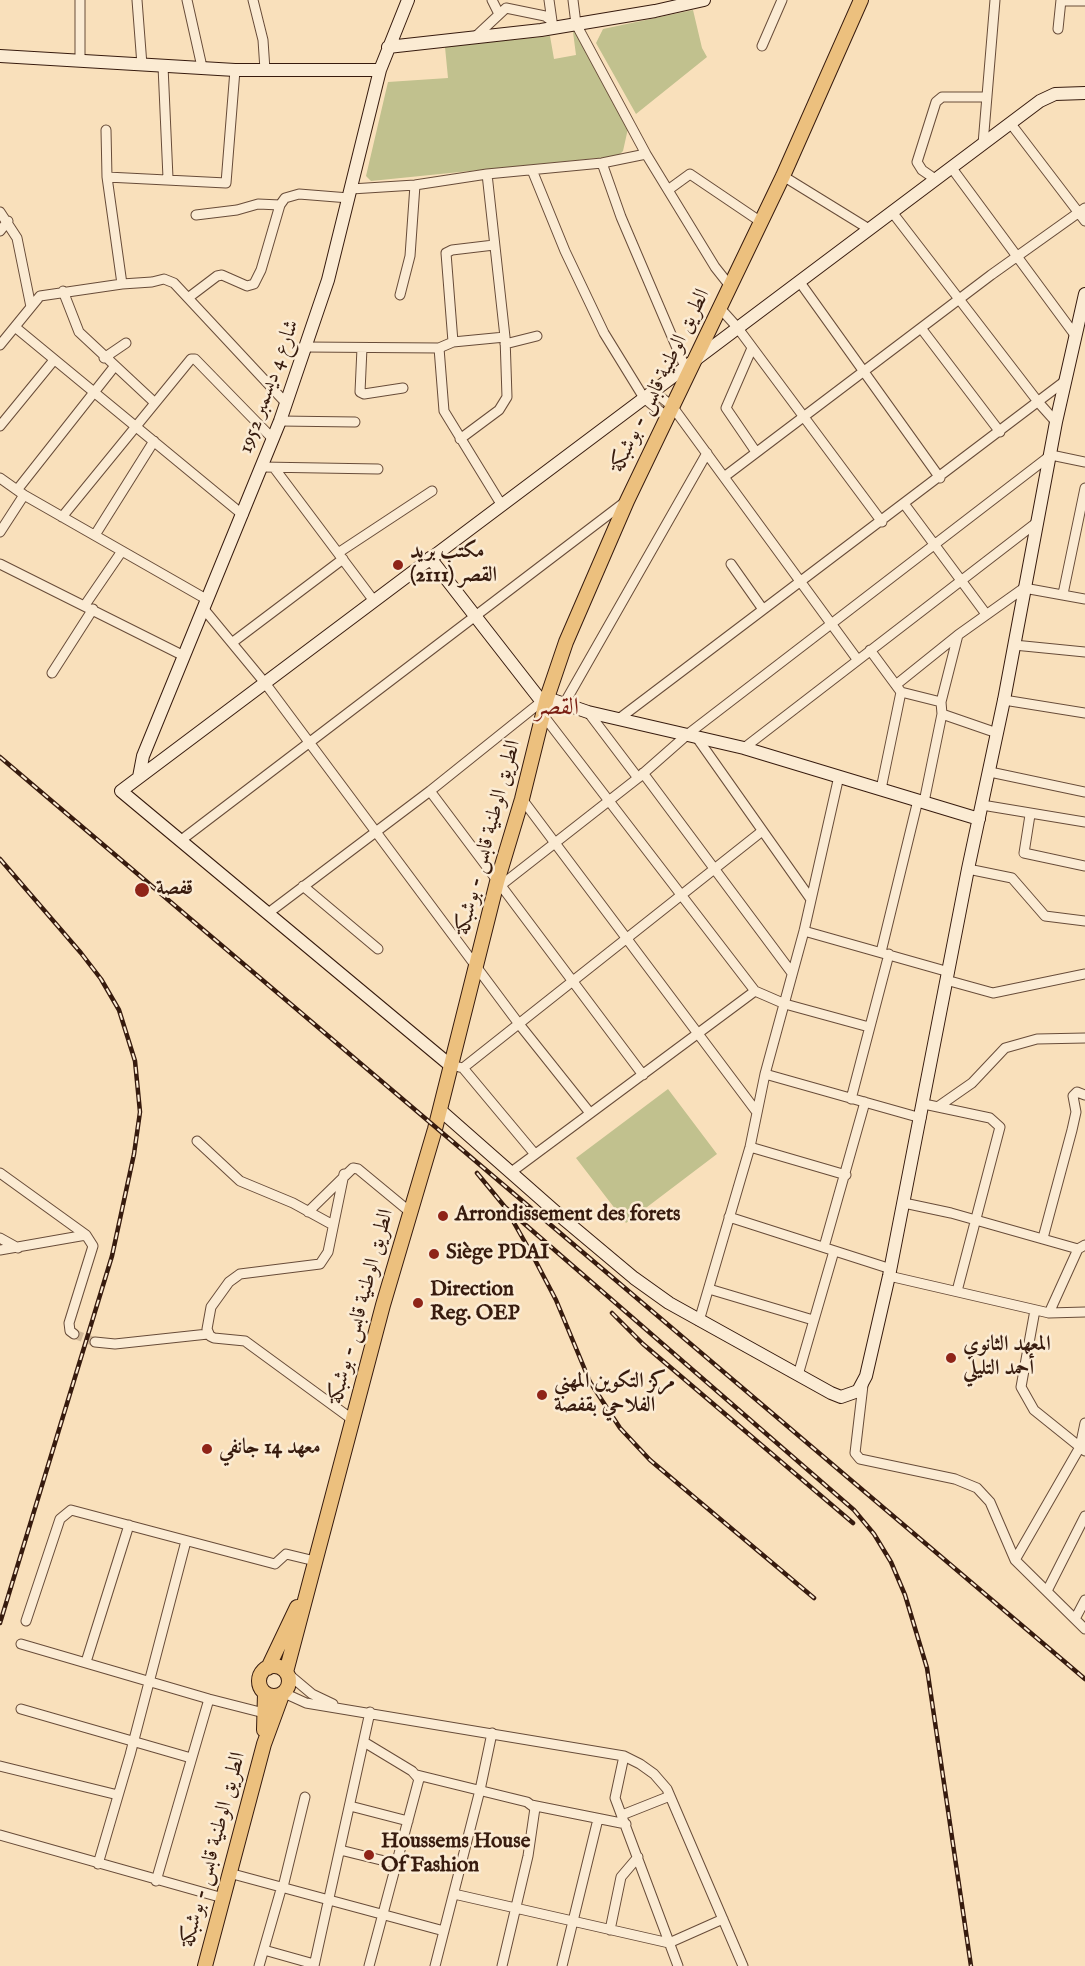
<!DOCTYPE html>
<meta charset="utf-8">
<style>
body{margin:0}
canvas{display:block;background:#f9e0bb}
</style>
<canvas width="1085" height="1966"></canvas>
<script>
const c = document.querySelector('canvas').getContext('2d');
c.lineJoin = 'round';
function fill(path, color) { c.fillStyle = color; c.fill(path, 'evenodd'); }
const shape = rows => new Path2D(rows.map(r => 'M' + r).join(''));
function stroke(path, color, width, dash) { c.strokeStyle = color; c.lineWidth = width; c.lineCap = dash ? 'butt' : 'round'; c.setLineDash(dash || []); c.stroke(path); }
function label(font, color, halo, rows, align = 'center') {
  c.font = font + ' "IM FELL English",Amiri,serif'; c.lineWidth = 5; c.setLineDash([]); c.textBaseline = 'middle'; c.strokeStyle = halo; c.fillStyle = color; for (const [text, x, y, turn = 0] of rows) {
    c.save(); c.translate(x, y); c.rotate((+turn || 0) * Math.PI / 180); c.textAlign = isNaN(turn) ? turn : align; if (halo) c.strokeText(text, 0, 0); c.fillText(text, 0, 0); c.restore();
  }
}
const green = shape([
 [693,10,702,48,707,57,636,114,596,43,603,29],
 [573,32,576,32,629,124,623,151,618,156,371,181,366,176,388,82,448,78,445,47,550,36,554,59,576,55],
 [668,1089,717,1154,626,1223,576,1158]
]);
const streetTunnel = shape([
 [74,1334,95,1342]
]);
const street = shape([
 [137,0,142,65],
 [187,0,202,67],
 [253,0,263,40,265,70],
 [492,0,498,12],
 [549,0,552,21],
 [573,0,576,24,646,154,715,267,730,286],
 [1061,1,1085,1],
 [1058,29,1061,0],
 [474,38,506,8,545,16,552,21,553,28],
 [762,46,782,0],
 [80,61,80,0],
 [163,66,168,178],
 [1011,124,1085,221],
 [106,130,107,177,122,284,152,282,164,279,174,283,285,402],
 [983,144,995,0],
 [602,163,621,217,685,367],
 [951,167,1075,335],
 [532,170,565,251,604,333,644,398,667,417],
 [783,176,869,229],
 [107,177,226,183,235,70],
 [935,179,922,170,917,162,936,102,942,97,987,97],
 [351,189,415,185,487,174,602,163,646,154],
 [668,190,690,174,761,222],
 [0,212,17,238,31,307],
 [892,212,1039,403,1056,422],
 [196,215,237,210,258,204,280,205],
 [0,231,8,221],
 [799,281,940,478],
 [63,291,79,332,154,402],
 [400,295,410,256,415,185],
 [188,298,217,276,222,275,247,286,254,284,261,270,280,205,285,198,299,194,349,198],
 [719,307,737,327,882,522],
 [15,327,243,515],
 [921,328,1000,432],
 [453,342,446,253,452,250,494,245],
 [505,344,537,336],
 [0,345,40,296,122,284],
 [305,347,439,348],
 [362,348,360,392,364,394,403,388],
 [752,348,726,408,756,452],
 [104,358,126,343],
 [653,391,672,406,857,659],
 [280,421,355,422],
 [0,426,54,360],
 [460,439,499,410,507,397,505,337,487,174],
 [262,467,378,469],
 [275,469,374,601],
 [724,477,991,275,1085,208],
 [0,478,24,495,206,599],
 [17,490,114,367],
 [501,504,444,411,439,348,453,342,505,337],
 [905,505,986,614],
 [62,517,191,359,195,359,273,439],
 [0,532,24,495],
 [95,535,154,441],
 [338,553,432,491],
 [0,564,184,656],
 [731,564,762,608],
 [1063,594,1085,488],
 [85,605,122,551],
 [203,608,265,683,519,1024,590,1113],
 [233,642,343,559],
 [1014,645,1085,652],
 [870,650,901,692,941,702],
 [52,673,93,609],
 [897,684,958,635,1024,588,1085,599],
 [1004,700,1085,713],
 [564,704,707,453],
 [588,712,638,778],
 [942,714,997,733],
 [543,715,755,991,785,1004,869,1027],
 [620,718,1065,381],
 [695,735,810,898],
 [744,748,1036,523],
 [990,772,1085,792],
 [643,773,792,973],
 [881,789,901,692],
 [430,791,643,1075],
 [522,799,756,1111],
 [924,802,942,714,941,702,958,635],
 [982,805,1085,822],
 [1030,815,1024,853,1085,866],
 [180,841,625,502],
 [968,869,1012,878,1045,916,1085,921],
 [303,886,378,949],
 [500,886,638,778,688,734,1051,455,1085,462],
 [267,914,430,791,541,702],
 [804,931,949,972],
 [881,952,918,800],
 [946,980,993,993,1085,974],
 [459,1067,463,1068,534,1153],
 [463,1068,761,832],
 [765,1074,921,1118],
 [851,1099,889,954],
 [924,1104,990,1118,1000,1127,957,1291],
 [939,1106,972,1083,1005,1048,1037,1039,1085,1038],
 [197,1141,240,1181,293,1203,333,1225],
 [750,1147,846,1175],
 [0,1173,86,1235,93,1246,69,1323,70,1331,74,1334],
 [510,1173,755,991],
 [344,1174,328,1252,320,1264,240,1274,229,1282,211,1307,207,1329,210,1336,214,1338,245,1341,353,1420],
 [904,1203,951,1213,1078,1249],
 [308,1212,353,1168,358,1169,410,1212],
 [729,1217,891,1269],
 [0,1238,18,1248],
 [1043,1238,1072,1130,1076,1112,1073,1096,1077,1092,1085,1095],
 [824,1247,865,1102],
 [0,1250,86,1235],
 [889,1276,1049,1313,1085,1312],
 [709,1289,813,1320],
 [1035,1310,1021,1387,1034,1410,1080,1447],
 [1049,1313,1078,1249,1085,1245],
 [699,1321,750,1147,765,1074,804,931,839,776],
 [95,1342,115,1344,208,1334],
 [798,1375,834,1251],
 [863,1385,855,1453,860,1459,955,1479,977,1488,990,1502,1015,1560,1085,1629],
 [1080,1447,1085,1423],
 [1015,1560,1080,1447,1085,1451],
 [1048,1589,1085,1516],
 [1075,1619,1085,1600],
 [26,1621,60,1519,71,1510,275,1564,286,1554,315,1561],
 [21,1644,209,1699,264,1713],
 [86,1662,129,1525],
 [287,1673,312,1694,333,1704],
 [284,1693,306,1703,624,1756,640,1764,654,1774,667,1789,743,1966],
 [21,1709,191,1758],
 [364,1742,412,1771,419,1779,369,1966],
 [624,1756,615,1798,678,1966],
 [0,1766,118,1795],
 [417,1775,527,1802,535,1808,528,1856,502,1966],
 [531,1805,626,1824],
 [350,1806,408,1821],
 [622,1815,670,1796],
 [0,1835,223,1898],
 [340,1850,397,1864],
 [98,1864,130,1755,186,1541],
 [229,1873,444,1931],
 [156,1881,209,1699],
 [283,1887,305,1797],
 [454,1894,669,1943,723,1919],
 [610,1930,621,1877,638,1857],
 [264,1950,314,1964],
 [259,1966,282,1886],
 [314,1966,370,1712],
 [435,1966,480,1790,492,1733],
 [562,1966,598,1819]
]);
const secondary = shape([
 [388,47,541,30,655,11,704,0],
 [0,56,235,70,380,70],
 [430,558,546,707],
 [547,698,588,712,744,748,979,819],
 [139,777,143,756,280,421,328,280,380,70,408,0],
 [451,1066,121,791,1040,101,1055,94,1085,93],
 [440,1110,566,1221,634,1278,669,1303,831,1393,841,1397,858,1391,866,1376,889,1276,968,869,1004,700,1056,422,1085,294]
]);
const primary = shape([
 '259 1681a15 15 0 1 1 30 0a15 15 0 1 1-30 0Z',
 [268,1668,297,1607],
 [286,1672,383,1305,435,1129,497,882,522,799,547,698,566,642,627,501,783,176,861,0],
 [264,1730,265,1693],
 [205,1966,264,1744,282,1695]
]);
const rail = shape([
 [0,757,1085,1679],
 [0,859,81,953,101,979,119,1010,135,1061,140,1112,134,1154,112,1256,0,1623],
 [477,1173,505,1207,534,1258,556,1300,590,1382,620,1428,650,1460,814,1598],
 [505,1207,854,1510,874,1534,891,1562,905,1595,927,1668,971,1966],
 [612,1313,643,1344,853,1523]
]);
const markers = [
 [398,565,6,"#8f2418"],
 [142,890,8,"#8f2418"],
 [443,1216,6,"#8f2418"],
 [434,1254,6,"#8f2418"],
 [418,1303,6,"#8f2418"],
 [951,1358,6,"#8f2418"],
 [542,1395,6,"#8f2418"],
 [207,1449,6,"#8f2418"],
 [369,1855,6,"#8f2418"]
];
const streetNames = [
 ["الطريق الوطنية قابس - بوشبكة",661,381,-64],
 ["شارع 4 ديسمبر 1952",270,387,-70],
 ["الطريق الوطنية قابس - بوشبكة",489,838,-75],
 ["الطريق الوطنية قابس - بوشبكة",362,1307,-75],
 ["الطريق الوطنية قابس - بوشبكة",214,1850,-75]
];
const poiNames = [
 ["مكتب بريد",410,553],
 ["القصر (2111)",410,577],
 ["قفصة",156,890],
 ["Arrondissement des forets",455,1216],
 ["Siège PDAI",446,1254],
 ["Direction",430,1291],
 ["Reg. OEP",430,1315],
 ["المعهد الثانوي",963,1346],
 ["أحمد التليلي",963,1370],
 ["مركز التكوين المهني",554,1383],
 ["الفلاحي بقفصة",554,1407],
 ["معهد 14 جانفي",219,1449],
 ["Houssems House",381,1843],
 ["Of Fashion",381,1867]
];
const quarterNames = [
 ["القصر",557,709]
];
fill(green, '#c1c18e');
stroke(streetTunnel, '#d2b998', 9, [9, 4.5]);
stroke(street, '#684c39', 11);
stroke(secondary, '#371b0e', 14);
stroke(primary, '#371b0e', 16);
stroke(street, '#fbebd3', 9);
stroke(secondary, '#fbebd3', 12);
stroke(primary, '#ecc07e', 14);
stroke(rail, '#371b0e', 4.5);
stroke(rail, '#fbebd3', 2, [7]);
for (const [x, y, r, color] of markers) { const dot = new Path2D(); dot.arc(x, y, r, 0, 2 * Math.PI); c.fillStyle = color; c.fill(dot); stroke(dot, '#fbebd3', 2); }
label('21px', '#371b0e', '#fbebd3', streetNames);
label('bold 21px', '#371b0e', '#fbebd3', poiNames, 'left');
label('24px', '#7a1f14', '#fbebd3', quarterNames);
</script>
